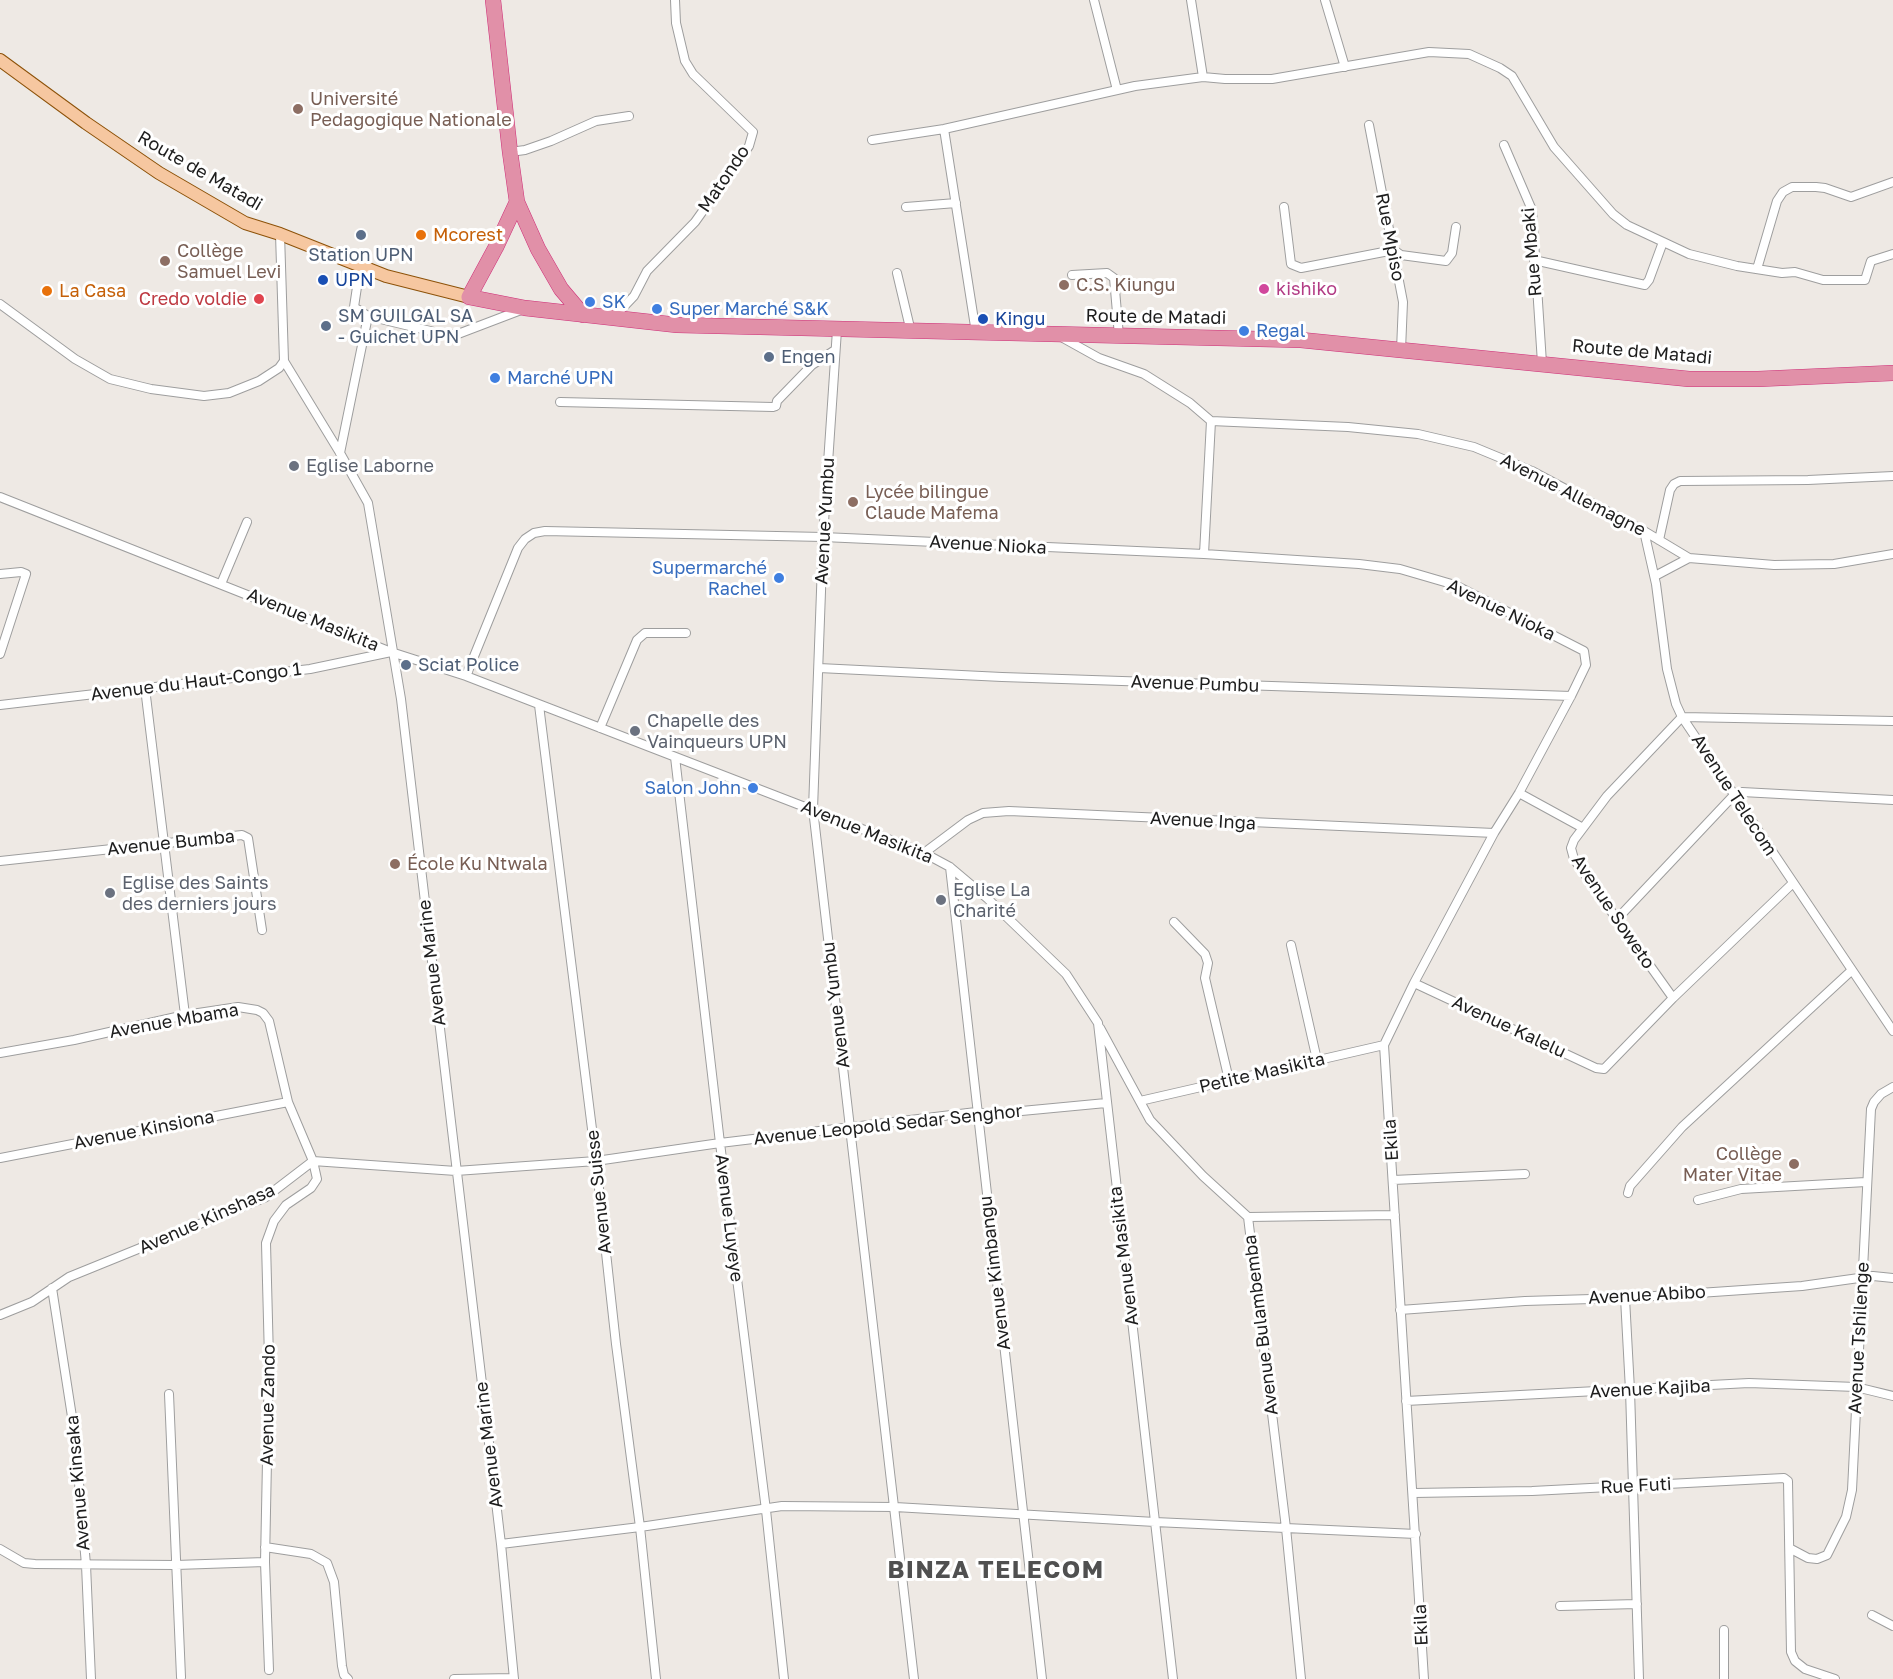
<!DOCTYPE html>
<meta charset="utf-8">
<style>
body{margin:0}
canvas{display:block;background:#eee9e4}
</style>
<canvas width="1893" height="1679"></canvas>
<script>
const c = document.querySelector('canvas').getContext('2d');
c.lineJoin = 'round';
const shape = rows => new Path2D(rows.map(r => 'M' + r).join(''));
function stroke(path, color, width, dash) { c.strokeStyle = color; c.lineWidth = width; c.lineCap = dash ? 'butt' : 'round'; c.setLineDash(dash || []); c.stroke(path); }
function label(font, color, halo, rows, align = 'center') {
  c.font = font + ' "Golos Text",sans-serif'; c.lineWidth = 6; c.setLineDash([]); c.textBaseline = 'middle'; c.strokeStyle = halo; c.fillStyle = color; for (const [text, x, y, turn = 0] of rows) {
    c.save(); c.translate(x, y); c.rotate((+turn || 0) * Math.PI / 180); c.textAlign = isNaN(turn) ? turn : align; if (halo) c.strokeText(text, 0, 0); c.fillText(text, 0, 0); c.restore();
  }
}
const street = shape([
 [1094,0,1117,90],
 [1191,0,1203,77],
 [1325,0,1345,67],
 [1369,125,1403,302,1401,350],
 [944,129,976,333],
 [872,140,944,129,1135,86,1203,77,1225,79,1272,79,1429,52,1469,54,1500,68,1512,76,1554,147,1613,214,1627,225,1689,254,1737,266,1782,273,1795,272,1823,280,1865,280,1871,261,1893,254],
 [1504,145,1532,210,1542,363],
 [510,152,525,150,551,141,596,121,629,116],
 [906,207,956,203],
 [1284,207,1291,264,1301,268,1394,250,1401,255,1446,261,1452,253,1456,227],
 [280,234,284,361,340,453,368,503,401,699,501,1544,514,1679],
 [1534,260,1645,285,1649,280,1663,242],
 [360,267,354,307,368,316,447,335,458,334,521,310],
 [1757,269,1777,201,1783,192,1792,187,1816,187,1825,188,1851,197,1893,182],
 [897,273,911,332],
 [1072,275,1107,273,1114,278,1119,336],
 [0,304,75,359,110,379,151,389,204,396,229,393,259,381,279,368,284,361],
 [613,318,634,296,647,271,695,222,749,146,753,132,693,74,685,61,676,23,675,0],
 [837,330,823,537,813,809,914,1679],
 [1063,338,1099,358,1144,374,1190,403,1211,421,1348,427,1418,434,1474,447,1532,471,1644,531,1689,558,1774,565,1834,564,1893,554],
 [560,402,773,407,776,406,777,401,812,365,835,350],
 [340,453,368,316],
 [0,497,391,652,466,676,924,853,950,867,988,899,1066,974,1098,1023,1173,1679],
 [1644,531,1656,584,1667,669,1676,704,1682,717,1893,1031],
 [1659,540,1670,490,1674,484,1680,481,1808,480,1893,476],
 [1204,554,1211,421],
 [0,574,21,572,26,574,0,654],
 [1655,576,1689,558],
 [221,584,247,522],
 [819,668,1002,677,1571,696],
 [466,676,518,548,525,539,534,533,545,531,823,537,1204,554,1359,564,1400,569,1455,585,1584,651,1586,665,1571,696,1519,793,1494,833,1414,983,1384,1045,1424,1679],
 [145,688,185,1015],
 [0,705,310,669,391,652],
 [539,705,596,1161,616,1344,640,1527,656,1679],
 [600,728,637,640,645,633,686,633],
 [675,757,720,1143,766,1510,784,1679],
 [1519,793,1583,828],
 [924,853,968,820,983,813,1009,811,1494,833],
 [0,861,242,835,248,838,262,930],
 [950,867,1042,1679],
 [1617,919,1734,795,1742,792,1893,800],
 [1174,922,1205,954,1208,963,1205,978,1229,1080],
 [1291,945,1317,1060],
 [1414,983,1596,1068,1604,1069,1673,998,1793,883],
 [1673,998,1574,859,1571,848,1574,840,1607,796,1682,717,1893,721],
 [1100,1028,1150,1120,1203,1176,1248,1217,1286,1528,1301,1679],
 [0,1053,74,1040,185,1015,238,1007,257,1010,263,1013,269,1021,288,1102,313,1161,317,1179,311,1188,286,1205,274,1221,266,1243,269,1359,265,1562,269,1670],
 [1140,1101,1384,1045],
 [0,1158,288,1102],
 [1393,1180,1525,1174],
 [1628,1193,1630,1186,1682,1127,1851,971],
 [1698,1200,1741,1189,1866,1182],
 [1248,1217,1395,1215],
 [52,1288,75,1436,86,1565,91,1679],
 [1625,1298,1630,1390,1639,1679],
 [1400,1310,1525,1301,1625,1298,1802,1286,1873,1276,1893,1278],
 [0,1315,32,1302,69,1277,266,1197,313,1161,456,1171,596,1161,720,1143,976,1112,990,1114,1106,1103],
 [169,1394,181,1677],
 [1406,1401,1749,1383,1856,1387,1893,1396],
 [1414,1493,1532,1491,1784,1478,1788,1481,1791,1652,1795,1661,1805,1669,1835,1679],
 [501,1544,640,1527,782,1506,895,1507,1155,1522,1416,1534],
 [265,1547,311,1554,327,1563,334,1582,342,1666,344,1675,348,1679],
 [0,1549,24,1563,35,1564,176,1565,265,1562],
 [1791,1549,1808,1558,1817,1559,1827,1555,1846,1517,1852,1490,1871,1109,1874,1102,1881,1094,1893,1087],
 [1560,1606,1637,1604],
 [1872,1615,1893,1626],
 [1724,1630,1724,1679],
 [454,1679,514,1678]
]);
const primary = shape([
 [0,60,86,123,159,173,245,223,280,234,386,276,469,297]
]);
const highway = shape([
 [493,0,510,152,517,202,538,249,561,289,583,315],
 [517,202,496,247,469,297,525,308,677,325,1301,340,1689,379,1758,379,1893,373]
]);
const markers = [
 [298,109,6,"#8d6e63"],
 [361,235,6,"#5c6f8a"],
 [421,235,6,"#e8710a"],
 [165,261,6,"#8d6e63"],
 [323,280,6,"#1a4fb4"],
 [1064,285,6,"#8d6e63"],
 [1264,289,6,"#d1479c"],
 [47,291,6,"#e8710a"],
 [259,299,6,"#e0444e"],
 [590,302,6,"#3f7fe0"],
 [657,309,6,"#3f7fe0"],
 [983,319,6,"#1a4fb4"],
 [326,326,6,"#5c6f8a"],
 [1244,331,6,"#3f7fe0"],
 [769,357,6,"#5c6f8a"],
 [495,378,6,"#3f7fe0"],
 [294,466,6,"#6b7280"],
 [853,502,6,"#8d6e63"],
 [779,578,6,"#3f7fe0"],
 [406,665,6,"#5c6f8a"],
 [635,731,6,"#6b7280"],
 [753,788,6,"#3f7fe0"],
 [395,864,6,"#8d6e63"],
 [110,893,6,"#6b7280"],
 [941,900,6,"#6b7280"],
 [1794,1164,6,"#8d6e63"]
];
const educationNames = [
 ["Université",310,99],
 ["Pedagogique Nationale",310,120],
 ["Collège",177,251],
 ["Samuel Levi",177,272],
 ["C.S. Kiungu",1076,285],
 ["Lycée bilingue",865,492],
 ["Claude Mafema",865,513],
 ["École Ku Ntwala",407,864],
 ["Collège",1782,1154,"right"],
 ["Mater Vitae",1782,1175,"right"]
];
const streetNames = [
 ["Route de Matadi",200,171,30],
 ["Matondo",724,179,-56],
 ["Rue Mpiso",1390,237,79],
 ["Rue Mbaki",1532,252,-95],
 ["Route de Matadi",1156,317,1],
 ["Route de Matadi",1642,352,5],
 ["Avenue Allemagne",1573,495,27],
 ["Avenue Yumbu",825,521,-87],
 ["Avenue Nioka",988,545,3],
 ["Avenue Nioka",1501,610,26],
 ["Avenue Masikita",313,620,22],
 ["Avenue du Haut-Congo 1",196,682,-7],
 ["Avenue Pumbu",1195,684,2],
 ["Avenue Telecom",1734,795,57],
 ["Avenue Inga",1203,821,3],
 ["Avenue Masikita",867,832,22],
 ["Avenue Bumba",171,843,-6],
 ["Avenue Soweto",1613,912,56],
 ["Avenue Marine",432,963,-97],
 ["Avenue Yumbu",836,1005,-97],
 ["Avenue Mbama",174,1021,-10],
 ["Avenue Kalelu",1509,1027,25],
 ["Petite Masikita",1262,1073,-13],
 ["Avenue Leopold Sedar Senghor",888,1125,-6],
 ["Avenue Kinsiona",144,1130,-11],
 ["Ekila",1391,1140,-94],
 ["Avenue Suisse",599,1192,-96],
 ["Avenue Luyeye",729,1218,83],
 ["Avenue Kinshasa",207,1219,-24],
 ["Avenue Masikita",1124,1256,-97],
 ["Avenue Kimbangu",995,1273,-97],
 ["Avenue Abibo",1647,1295,-3],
 ["Avenue Bulambemba",1261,1325,-97],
 ["Avenue Tshilenge",1859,1338,-87],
 ["Avenue Kajiba",1650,1389,-3],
 ["Avenue Zando",268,1405,-89],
 ["Avenue Marine",489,1445,-97],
 ["Avenue Kinsaka",78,1483,-95],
 ["Rue Futi",1636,1486,-3],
 ["Ekila",1421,1625,-93]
];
const foodNames = [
 ["Mcorest",433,235],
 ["La Casa",59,291]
];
const serviceNames = [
 ["Station UPN",361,255,"center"],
 ["SM GUILGAL SA",338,316],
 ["- Guichet UPN",338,337],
 ["Engen",781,357],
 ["Sciat Police",418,665]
];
const transitNames = [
 ["UPN",335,280],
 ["Kingu",995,319]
];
const hotelNames = [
 ["kishiko",1276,289]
];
const healthNames = [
 ["Credo voldie",247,299]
];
const shopNames = [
 ["SK",602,302],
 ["Super Marché S&K",669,309],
 ["Regal",1256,331],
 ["Marché UPN",507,378],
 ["Supermarché",767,568,"right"],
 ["Rachel",767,589,"right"],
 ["Salon John",741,788,"right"]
];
const worshipNames = [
 ["Eglise Laborne",306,466],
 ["Chapelle des",647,721],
 ["Vainqueurs UPN",647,742],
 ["Eglise des Saints",122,883],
 ["des derniers jours",122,904],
 ["Eglise La",953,890],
 ["Charité",953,911]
];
const districtNames = [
 ["BINZA TELECOM",996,1570]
];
stroke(street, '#9e9e9e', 10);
stroke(primary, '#8d5209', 14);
stroke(highway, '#ce2f78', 16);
stroke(street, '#fff', 8);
stroke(primary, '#f6c7a0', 12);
stroke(highway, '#e190a8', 15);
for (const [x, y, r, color] of markers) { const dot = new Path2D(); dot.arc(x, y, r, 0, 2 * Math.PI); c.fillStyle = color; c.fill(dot); stroke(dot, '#fff', 2); }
label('18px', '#785e54', '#fff', educationNames, 'left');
label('18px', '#1d1d1d', '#fff', streetNames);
label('18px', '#c56008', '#fff', foodNames, 'left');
label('18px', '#4e5e75', '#fff', serviceNames, 'left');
label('18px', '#164399', '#fff', transitNames, 'left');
label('18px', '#b23c85', '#fff', hotelNames, 'left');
label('18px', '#be3a42', '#fff', healthNames, 'right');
label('18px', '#366cbe', '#fff', shopNames, 'left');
label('18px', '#5b616d', '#fff', worshipNames, 'left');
c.letterSpacing = '1.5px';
label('bold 24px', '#505050', '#fff', districtNames);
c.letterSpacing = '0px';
</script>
